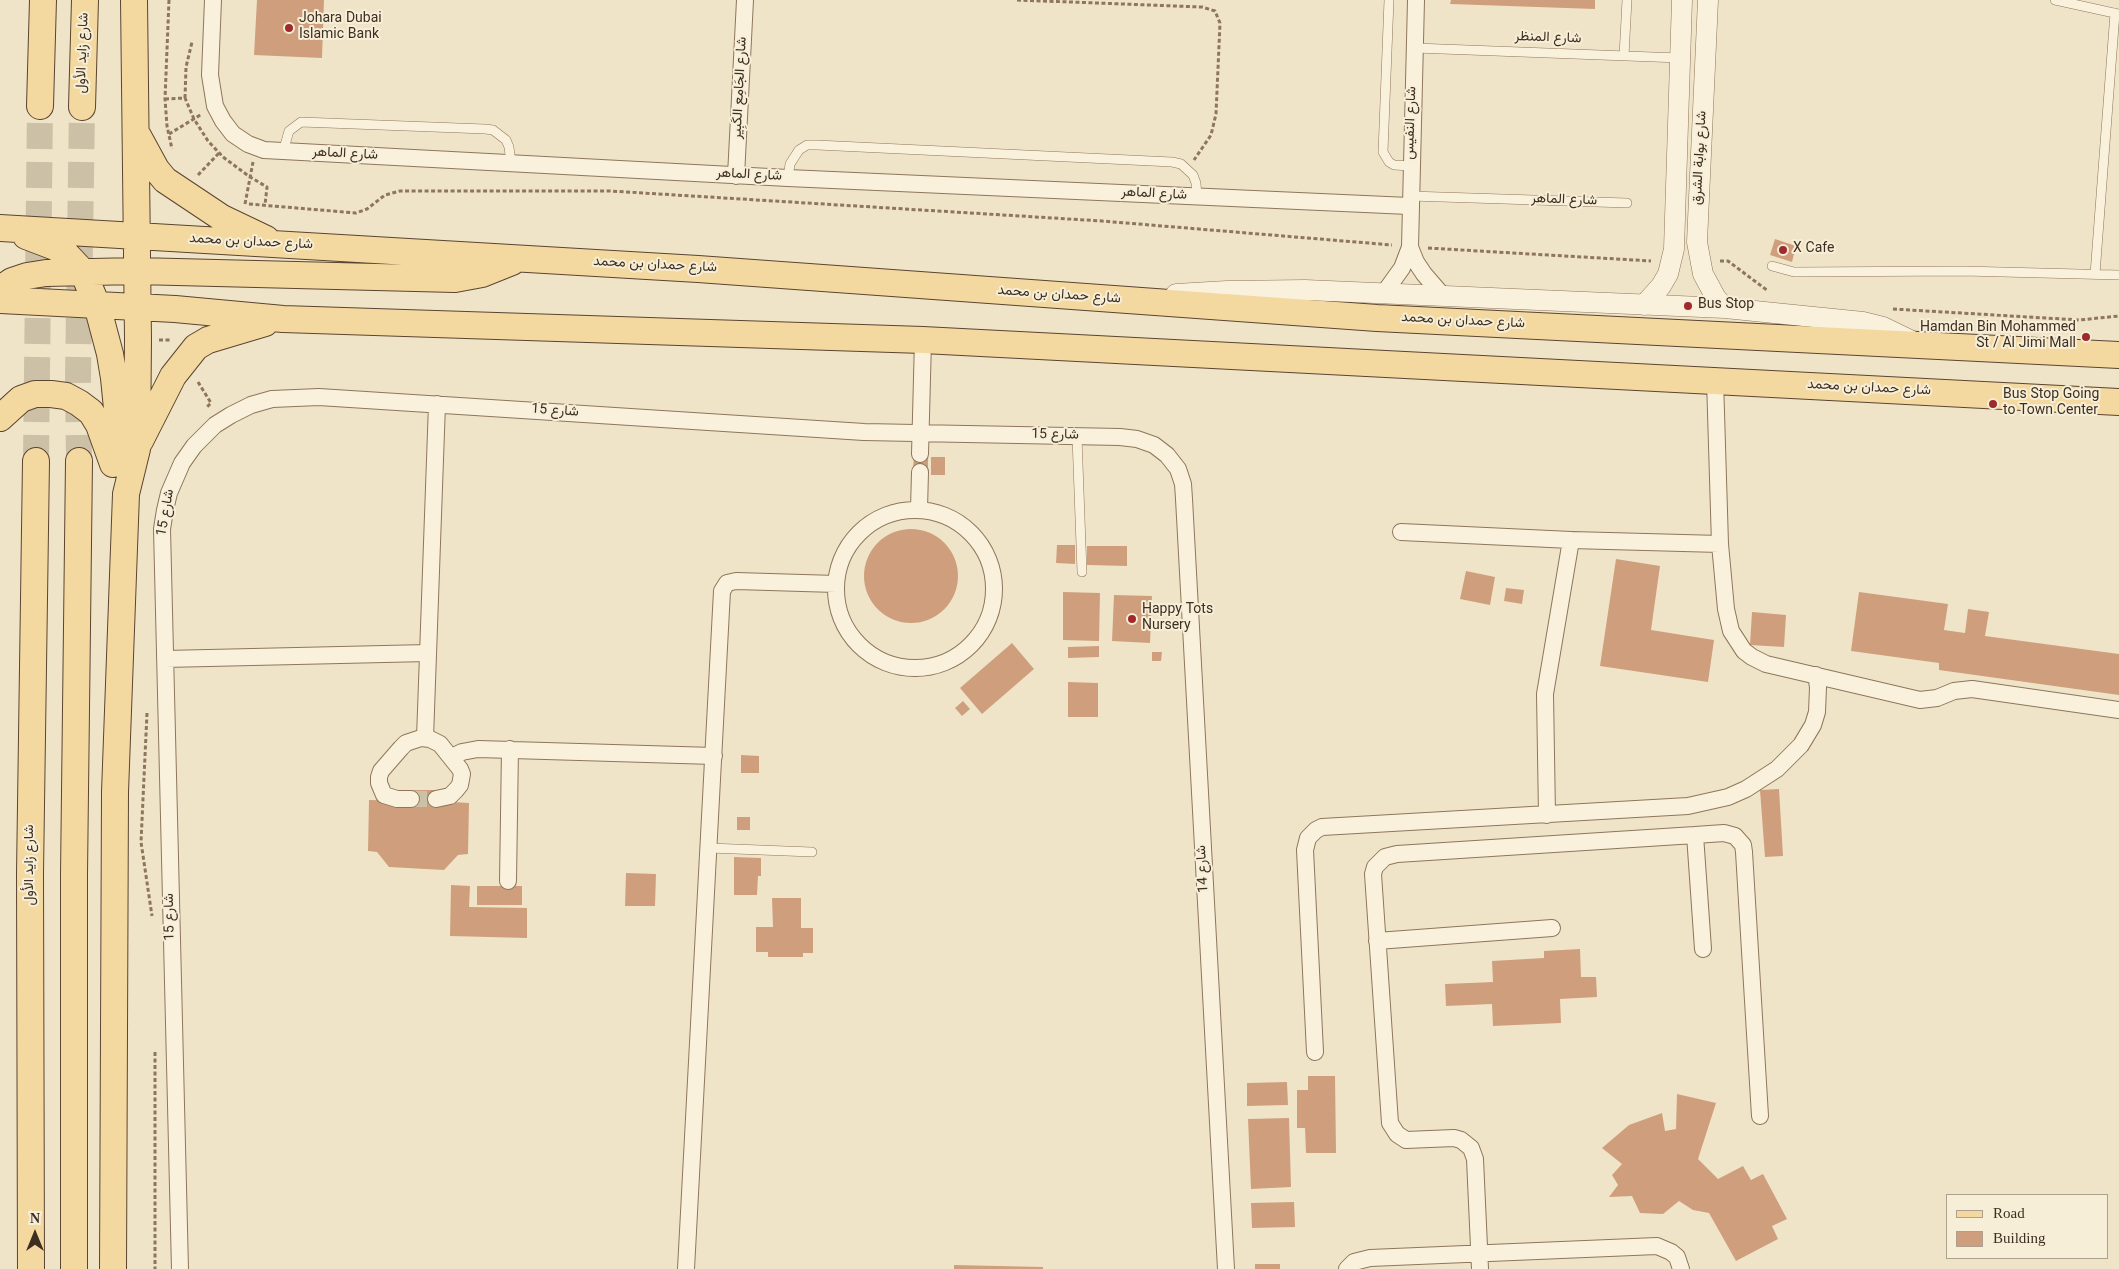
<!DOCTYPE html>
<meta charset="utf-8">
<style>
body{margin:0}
#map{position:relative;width:2119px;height:1269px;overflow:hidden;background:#f0e4c8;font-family:Georgia,serif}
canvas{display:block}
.legend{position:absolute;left:1946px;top:1194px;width:162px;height:65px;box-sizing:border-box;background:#f7eed8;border:1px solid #ada18e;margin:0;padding:6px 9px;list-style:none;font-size:15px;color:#3d2e20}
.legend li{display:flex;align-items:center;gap:10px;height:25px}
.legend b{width:25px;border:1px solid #ada18e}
.north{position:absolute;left:10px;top:1209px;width:50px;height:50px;-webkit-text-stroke:4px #f7eed8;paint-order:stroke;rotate:0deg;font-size:14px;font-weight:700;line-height:20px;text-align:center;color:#3d2e20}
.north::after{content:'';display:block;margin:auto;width:18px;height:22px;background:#3d2e20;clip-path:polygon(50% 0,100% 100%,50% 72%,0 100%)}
</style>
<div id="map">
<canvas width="2119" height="1269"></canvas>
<ul class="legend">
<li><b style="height:6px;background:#f3d9a0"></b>Road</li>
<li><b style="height:14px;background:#cf9f7d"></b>Building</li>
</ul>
<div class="north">N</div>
</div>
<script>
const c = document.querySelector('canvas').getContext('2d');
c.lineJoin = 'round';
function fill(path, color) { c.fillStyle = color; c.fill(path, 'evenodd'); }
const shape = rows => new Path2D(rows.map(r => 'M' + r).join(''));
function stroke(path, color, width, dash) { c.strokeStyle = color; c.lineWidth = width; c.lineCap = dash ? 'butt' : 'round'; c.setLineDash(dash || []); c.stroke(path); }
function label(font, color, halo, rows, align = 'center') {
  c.font = font + ' Georgia,Vazirmatn,serif'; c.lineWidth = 4; c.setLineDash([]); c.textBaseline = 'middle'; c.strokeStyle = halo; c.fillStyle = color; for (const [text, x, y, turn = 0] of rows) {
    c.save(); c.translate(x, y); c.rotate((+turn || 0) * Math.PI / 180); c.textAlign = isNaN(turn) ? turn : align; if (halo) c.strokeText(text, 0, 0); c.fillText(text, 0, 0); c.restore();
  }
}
const building = shape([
 [257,0,324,0,322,58,254,55],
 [1451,0,1595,0,1595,9,1450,4],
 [1775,239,1796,246,1792,262,1770,255],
 [914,454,928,454,928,472,913,471],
 [931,457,945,457,945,475,931,475],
 '864 576a47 47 0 1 1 94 0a47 47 0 1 1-94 0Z',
 [1057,545,1075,545,1075,564,1056,563],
 [1087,546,1127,546,1127,566,1087,565],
 [1616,559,1660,566,1651,630,1714,640,1708,682,1600,666],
 [1466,571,1495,577,1490,605,1460,599],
 [1506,588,1524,590,1522,604,1504,601],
 [1063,592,1100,593,1099,641,1063,640],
 [1859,592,1948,604,1944,630,1965,633,1968,609,1989,612,1985,636,2119,654,2119,695,1939,670,1939,663,1851,651],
 [1114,595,1152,596,1150,643,1112,641],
 [1752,612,1786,615,1784,647,1750,645],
 [1012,643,1034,669,982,714,960,688],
 [1099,646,1099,657,1068,658,1068,647],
 [1152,652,1162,652,1161,661,1152,661],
 [1068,682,1098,683,1098,717,1068,717],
 [963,701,970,709,962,716,955,708],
 [741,755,759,756,759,773,741,773],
 [1779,789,1783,856,1765,857,1760,790],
 [412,790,435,790,436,801,469,803,468,854,458,855,444,870,389,867,377,852,368,851,369,800,411,801],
 [737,817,750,817,750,830,737,830],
 [734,857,761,858,761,876,758,876,757,895,734,895],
 [626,873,656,874,655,906,625,906],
 [451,885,470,886,469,907,527,908,527,938,450,936],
 [477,886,522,886,522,905,477,905],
 [772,898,801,898,801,928,813,928,813,953,803,953,803,957,768,957,768,952,756,952,756,927,773,927],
 [1580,949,1581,977,1596,977,1597,997,1560,999,1561,1023,1493,1026,1492,1004,1446,1006,1445,984,1493,982,1492,961,1544,958,1544,951],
 [1308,1076,1335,1076,1336,1153,1306,1153,1305,1128,1297,1128,1297,1090,1308,1090],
 [1287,1082,1288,1105,1247,1106,1247,1083],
 [1677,1094,1716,1103,1698,1159,1718,1179,1743,1166,1751,1180,1763,1174,1787,1219,1772,1226,1778,1239,1736,1261,1709,1213,1693,1210,1679,1201,1663,1214,1640,1213,1632,1196,1609,1197,1618,1185,1612,1175,1622,1164,1602,1148,1629,1125,1662,1113,1665,1131,1676,1129],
 [1289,1118,1291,1187,1251,1189,1248,1119],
 [1294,1202,1295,1227,1252,1228,1251,1203],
 [1255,1264,1280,1264,1280,1269,1255,1269],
 [954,1265,1043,1267,1043,1269,954,1269]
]);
const minorTunnel = shape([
 [411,799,436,799]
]);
const primaryTunnel = shape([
 [36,461,40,106],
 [79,461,78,379,82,107]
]);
const path = shape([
 [169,0,165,99,167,126,172,149],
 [1017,0,1202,7,1215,11,1220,23,1216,114,1211,135,1194,160],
 [185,98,186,67,192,42],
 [165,99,185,98,194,119,208,141,223,157,250,177,267,187,265,205],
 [169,134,202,114],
 [198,175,220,152],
 [245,204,253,162],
 [249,204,356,213,367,209,385,195,400,191,610,191,1102,221,1392,245],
 [1428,248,1651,261],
 [1720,261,1728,261,1768,291],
 [1893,309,2079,320,2119,316],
 [159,340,172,340],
 [198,382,211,403,207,407],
 [147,713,141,842,152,916],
 [155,1052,155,1269]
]);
const service = shape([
 [1389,0,1383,152,1389,162,1394,165,1411,166],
 [2055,0,2119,14],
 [1415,48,1680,58],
 [1624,56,1627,0],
 [283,152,289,131,301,122,485,129,493,130,506,140,509,147,511,163],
 [788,178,790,164,799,150,807,145,817,145,1172,162,1181,164,1193,175,1196,183,1197,197],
 [1410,196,1627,203],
 [1772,266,1794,272,1963,271,2119,275],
 [2095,274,2115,13],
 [1077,437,1082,572],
 [709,848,812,852]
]);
const minor = shape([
 [213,0,210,75,215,106,223,121,233,134,248,144,264,150,788,178,1409,206],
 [736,176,745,0],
 [1410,247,1416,262,1424,274,1443,296],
 [1384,293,1402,268,1410,247,1416,0],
 [1715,380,1720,544,1726,609,1731,631,1744,651,1752,657,1766,664,1920,700,1937,698,1954,691,1972,689,2119,710],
 [920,454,923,340],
 [919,509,920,472],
 '836 589a79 79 0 1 1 158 0a79 79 0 1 1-158 0Z',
 [1401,532,1571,540,1720,544],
 [165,659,428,653],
 [425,738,437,404],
 [452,757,462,752,478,749,714,756],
 [411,799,397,799,384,795,379,783,379,777,381,771,401,748,406,743,421,738,430,739,440,744,460,769,462,774,460,785,456,790,450,796,436,799],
 [1547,815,1545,694,1571,540],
 [1695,835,1703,949],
 [508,881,510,749],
 [1377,941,1552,928],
 [1315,1052,1305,850,1308,838,1316,830,1322,827,1688,806,1728,797,1746,789,1777,769,1801,745,1813,725,1817,712,1818,687,1816,675],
 [180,1269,162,529,165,510,169,493,182,463,194,446,215,425,231,415,251,405,272,399,319,397,864,432,1120,437,1137,439,1154,445,1167,455,1178,469,1183,484,1184,499,1226,1269],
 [686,1269,722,591,727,583,736,581,836,584],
 [1347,1269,1354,1262,1370,1258,1657,1246,1671,1252,1677,1257,1681,1269],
 [1480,1269,1475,1159,1471,1148,1461,1140,1454,1138,1406,1140,1397,1134,1390,1123,1373,874,1375,867,1385,857,1397,854,1695,835,1724,833,1735,836,1743,845,1744,852,1760,1116]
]);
const tertiary = shape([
 [1708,0,1697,242,1703,274,1716,298,1725,308],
 [1176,294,1227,291,1305,290,1725,308,1863,322,1883,327,1914,342],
 [1644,305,1661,286,1668,274,1674,249,1682,0]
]);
const primary = shape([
 [40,106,43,0],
 [82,107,85,0],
 [138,136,156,169,165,180,222,218,266,239],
 [0,228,698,269,1377,318,2119,355],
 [26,236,55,247,66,254,83,272,97,305,110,354,114,378,122,459],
 [0,289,12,281,27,276,46,273,137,271,455,279,482,274,512,262],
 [0,300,175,309,283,319,923,340,2119,402],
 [0,418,21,399,35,394,51,394,66,396,79,403,91,412,99,425,113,464],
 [140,441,173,376,196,347,208,340,265,323],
 [31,1269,30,873,36,461],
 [74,1269,74,874,79,461],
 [113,1269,115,792,126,494,137,449,138,339,134,0]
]);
const markers = [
 [289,28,5,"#9e2a2b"],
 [1783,250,5,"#9e2a2b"],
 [1688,306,5,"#9e2a2b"],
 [2086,337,5,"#9e2a2b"],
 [1993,404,5,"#9e2a2b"],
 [1132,619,5,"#9e2a2b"]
];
const poiNames = [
 ["Johara Dubai",299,20],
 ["Islamic Bank",299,36],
 ["X Cafe",1793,250],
 ["Bus Stop",1698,306],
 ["Hamdan Bin Mohammed",2076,329,"right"],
 ["St / Al Jimi Mall",2076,345,"right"],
 ["Bus Stop Going",2003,396],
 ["to Town Center",2003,412],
 ["Happy Tots",1142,611],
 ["Nursery",1142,627]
];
const streetNames = [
 ["شارع المنظر",1548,39,2],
 ["شارع زايد الأول",84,53,-88],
 ["شارع الجَامِع الكَبِير",741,88,-87],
 ["شارع النفيس",1412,123,-88],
 ["شارع الماهر",345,155,3],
 ["شارع بوابة الشرق",1701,158,-87],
 ["شارع الماهر",749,176,3],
 ["شارع الماهر",1154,195,3],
 ["شارع الماهر",1564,201,2],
 ["شارع حمدان بن محمد",251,243,3],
 ["شارع حمدان بن محمد",655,266,3],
 ["شارع حمدان بن محمد",1059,296,4],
 ["شارع حمدان بن محمد",1463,322,3],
 ["شارع حمدان بن محمد",1869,389,3],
 ["شارع 15",555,412,4],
 ["شارع 15",1055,436,1],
 ["شارع 15",167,513,-80],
 ["شارع زايد الأول",31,865,-90],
 ["شارع 14",1204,869,-93],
 ["شارع 15",171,917,-91]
];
fill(building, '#cf9f7d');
stroke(minorTunnel, '#ccc0a6', 16, [16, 8]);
stroke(primaryTunnel, '#ccc0a6', 26, [26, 13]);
stroke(service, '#8d765c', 10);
stroke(minor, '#8d765c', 18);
stroke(tertiary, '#8d765c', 21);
stroke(primary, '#5b4430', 28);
stroke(path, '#8d765c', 3, [4, 2.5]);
stroke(service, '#faf1dc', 9);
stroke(minor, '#faf1dc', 16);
stroke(tertiary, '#faf1dc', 20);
stroke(primary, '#f3d9a0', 26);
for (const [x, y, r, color] of markers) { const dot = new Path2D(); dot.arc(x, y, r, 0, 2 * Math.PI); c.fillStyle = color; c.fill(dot); stroke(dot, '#f7eed8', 2); }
label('14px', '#3d2e20', '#f7eed8', poiNames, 'left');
label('14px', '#3d2e20', '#f7eed8', streetNames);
</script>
